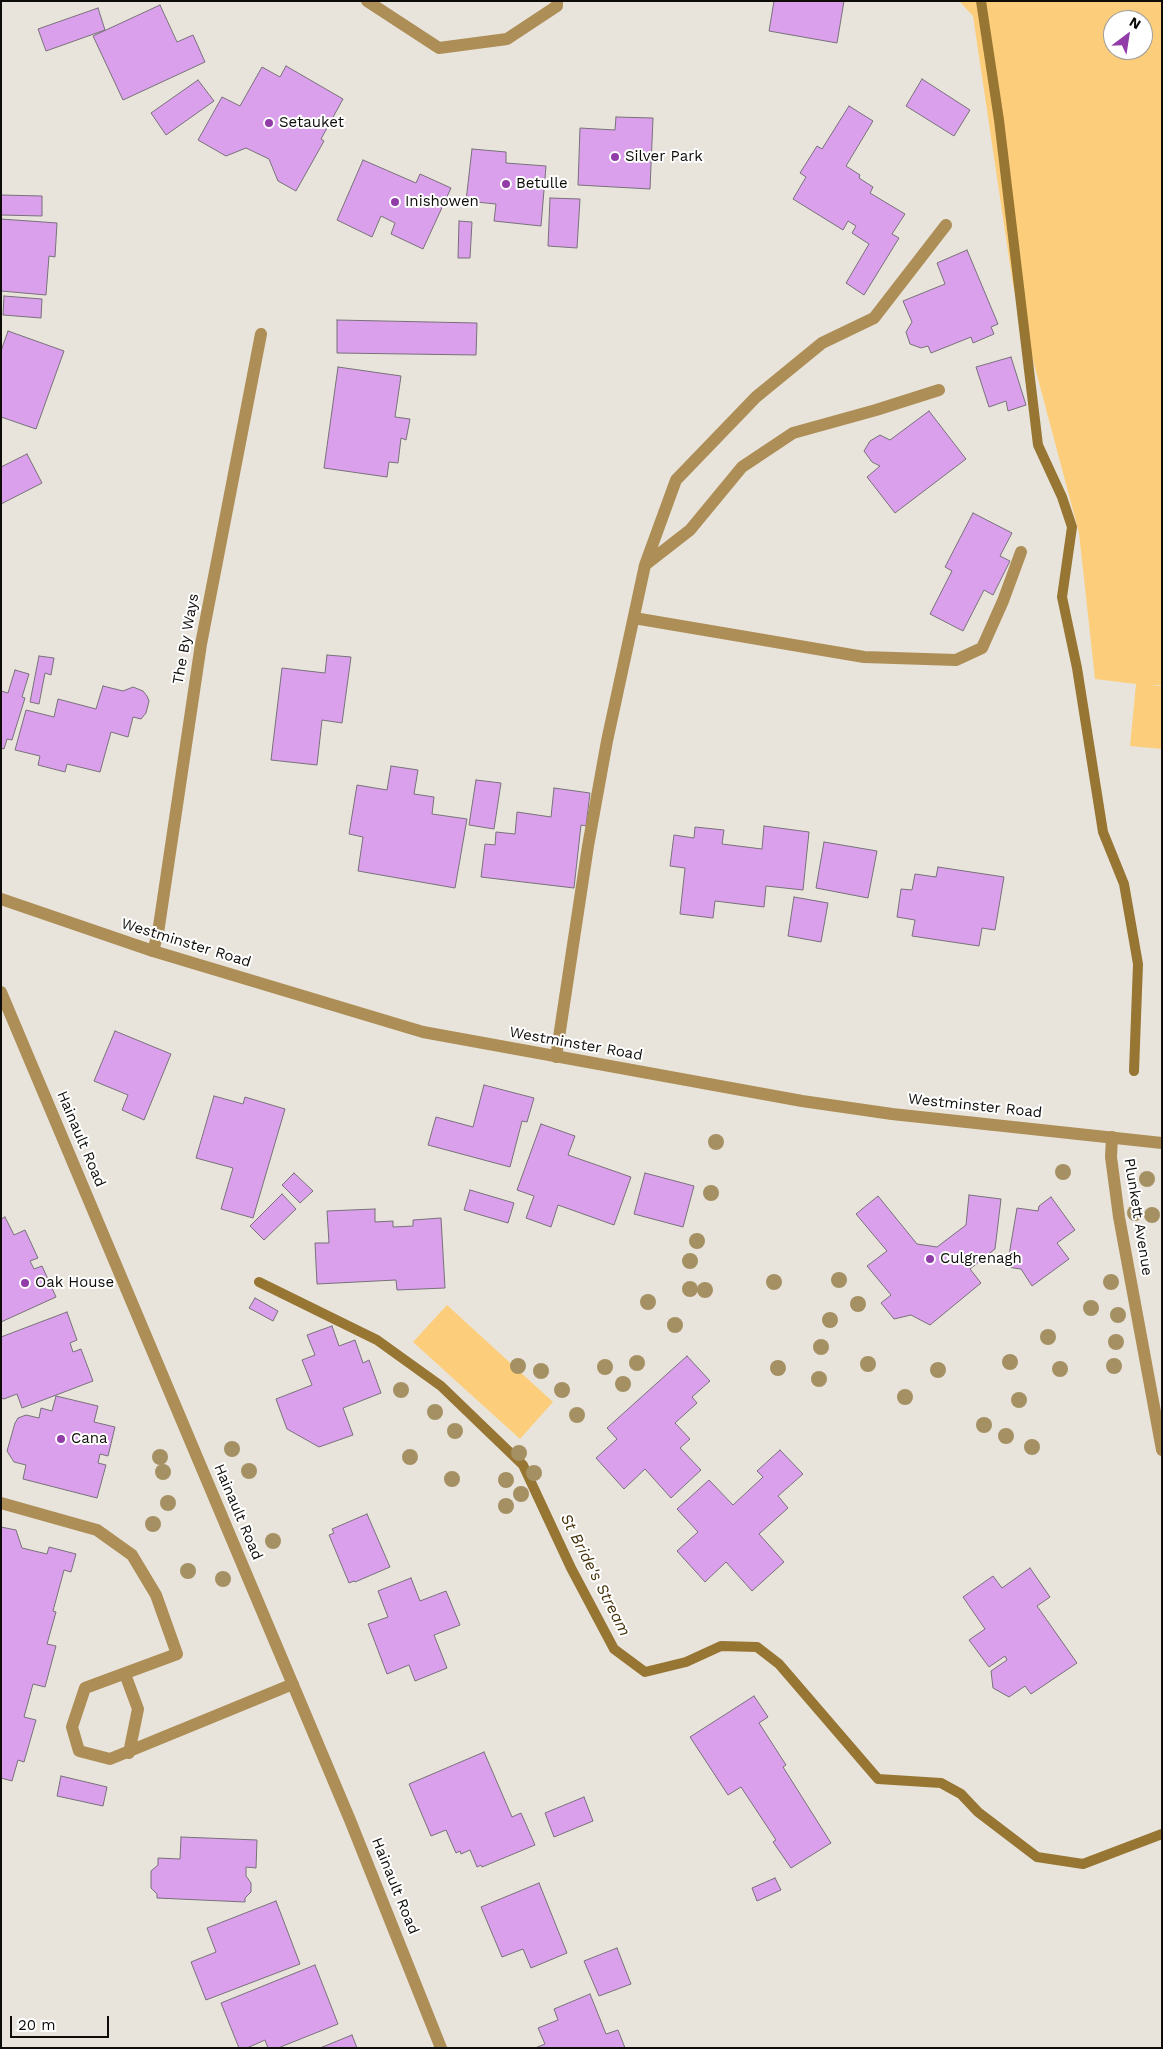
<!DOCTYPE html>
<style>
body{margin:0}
#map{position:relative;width:1163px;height:2049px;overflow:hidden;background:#e9e4db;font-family:"Work Sans",sans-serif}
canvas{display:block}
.frame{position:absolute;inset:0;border:2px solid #0e0c09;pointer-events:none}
.north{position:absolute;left:1103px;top:10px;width:50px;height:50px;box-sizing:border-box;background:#fff;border:1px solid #9f9e9d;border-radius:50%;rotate:31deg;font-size:14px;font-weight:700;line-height:20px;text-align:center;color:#0e0c09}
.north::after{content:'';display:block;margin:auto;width:18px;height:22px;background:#923ca9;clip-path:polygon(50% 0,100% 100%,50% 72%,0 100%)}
.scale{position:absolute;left:10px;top:2016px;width:99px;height:22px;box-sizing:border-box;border:2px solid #0e0c09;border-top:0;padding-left:6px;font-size:15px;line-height:18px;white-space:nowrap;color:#0e0c09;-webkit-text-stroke:4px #fff;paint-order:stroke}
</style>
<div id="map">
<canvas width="1163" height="2049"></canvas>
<div class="frame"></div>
<div class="north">N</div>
<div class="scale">20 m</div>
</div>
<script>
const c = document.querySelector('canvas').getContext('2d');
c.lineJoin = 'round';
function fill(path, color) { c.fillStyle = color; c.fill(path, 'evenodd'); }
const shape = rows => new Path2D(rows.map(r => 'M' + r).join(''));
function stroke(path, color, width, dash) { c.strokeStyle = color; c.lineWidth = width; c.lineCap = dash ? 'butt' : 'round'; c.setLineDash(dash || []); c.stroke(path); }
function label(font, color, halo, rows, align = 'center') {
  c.font = font + ' "Work Sans",sans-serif'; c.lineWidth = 4; c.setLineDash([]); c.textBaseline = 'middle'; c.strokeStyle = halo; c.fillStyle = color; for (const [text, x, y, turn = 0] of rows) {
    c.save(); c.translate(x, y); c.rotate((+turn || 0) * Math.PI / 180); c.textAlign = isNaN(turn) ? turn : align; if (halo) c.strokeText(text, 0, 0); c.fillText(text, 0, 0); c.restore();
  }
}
const green = shape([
 [959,1,1162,1,1162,685,1149,685,1162,686,1162,749,1130,746,1136,684,1095,679,1079,533,1013,285,973,16],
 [1113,20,1143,20,1143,50,1113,50],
 [447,1305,553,1402,520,1439,413,1342]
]);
const stream = shape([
 [981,1,999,120,1038,445,1062,497,1072,527,1062,597,1077,668,1103,832,1124,884,1138,964,1134,1071],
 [259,1282,377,1340,441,1386,523,1465,571,1568,614,1649,645,1672,686,1662,721,1646,757,1647,779,1664,878,1779,941,1783,961,1794,978,1812,1037,1857,1083,1864,1162,1834]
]);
const building = shape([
 [774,1,844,1,837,43,769,31,774,1],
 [160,5,177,42,193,35,205,62,123,100,93,36,160,5],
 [98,8,105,30,46,51,38,29,98,8],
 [286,66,343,99,321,139,324,141,296,191,278,181,269,159,246,148,226,156,198,140,222,97,240,106,262,67,280,77,286,66],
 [922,79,970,110,954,136,906,106,922,79],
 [198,80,214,101,166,135,151,113,198,80],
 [849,106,873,121,846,166,860,175,859,178,873,187,870,193,905,214,892,234,899,238,864,295,846,283,869,244,852,233,856,226,848,221,843,230,793,199,806,177,800,173,817,146,822,149,849,106],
 [616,117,653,118,650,189,578,185,580,128,615,130,616,117],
 [472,149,506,152,506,163,546,166,541,226,494,221,496,204,466,201,472,149],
 [363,160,416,183,420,174,451,188,423,249,391,234,395,223,381,216,372,237,337,220,363,160],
 [1,195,42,196,42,216,1,215,1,195],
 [550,198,580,199,577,248,548,246,550,198],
 [1,219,57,223,55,257,49,256,46,295,1,291,1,219],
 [459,221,472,222,470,258,458,258,459,221],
 [967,250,998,324,991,327,994,334,973,343,971,337,931,353,928,346,921,348,910,344,906,332,912,322,903,301,945,284,937,263,967,250],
 [4,296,42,299,41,318,3,315,4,296],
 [337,320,477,323,476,355,337,353,337,320],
 [8,331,64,351,36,429,1,417,1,351,8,331],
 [1011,357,1026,405,1008,411,1006,401,989,407,976,367,1011,357],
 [338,367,401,376,395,417,410,419,406,440,401,438,398,463,389,462,387,477,324,468,338,367],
 [929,411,966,459,895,513,867,477,880,466,872,462,864,451,870,441,880,435,890,440,929,411],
 [27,454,42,483,1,504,1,467,27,454],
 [973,513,1012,533,1000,556,1010,561,993,595,984,590,963,631,930,614,952,571,945,567,973,513],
 [327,655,351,657,342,723,322,720,317,765,271,760,282,668,325,673,327,655],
 [39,656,54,658,51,675,45,673,39,704,30,702,39,656],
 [15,670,29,674,22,697,25,698,12,740,7,739,4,749,1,748,1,691,8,693,15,670],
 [103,686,123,691,133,687,143,691,147,696,149,701,146,713,141,719,133,717,128,737,111,732,100,772,67,764,65,772,38,765,40,756,15,750,26,710,54,717,58,699,96,709,103,686],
 [391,766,418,770,414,794,434,797,432,814,467,819,455,888,358,871,363,837,349,834,357,785,387,790,391,766],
 [476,780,501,783,494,829,469,825,476,780],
 [554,788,590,793,586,826,581,825,574,888,481,877,485,844,495,845,496,832,515,834,517,812,551,817,554,788],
 [764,826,809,832,803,890,766,886,764,907,715,901,713,918,680,914,685,868,670,866,674,835,694,838,695,827,724,830,722,844,762,849,764,826],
 [824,842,877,851,868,898,816,888,824,842],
 [938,867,1004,877,995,930,982,928,979,946,912,936,915,920,897,917,901,889,912,890,915,874,936,877,938,867],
 [794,897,828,903,821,942,788,936,794,897],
 [115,1031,171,1054,144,1120,122,1110,128,1095,94,1081,115,1031],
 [484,1085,534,1098,527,1122,522,1121,510,1167,428,1145,436,1117,473,1127,484,1085],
 [214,1096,243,1104,245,1097,285,1109,253,1218,221,1209,233,1168,196,1158,214,1096],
 [541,1124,575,1136,568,1155,631,1177,614,1225,558,1205,551,1227,526,1218,534,1196,517,1190,541,1124],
 [294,1173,313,1191,300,1203,282,1185,294,1173],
 [645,1173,694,1186,683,1227,634,1214,645,1173],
 [470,1190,514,1203,508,1223,464,1210,470,1190],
 [282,1194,296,1209,264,1240,250,1226,282,1194],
 [969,1195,1001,1199,995,1249,970,1269,981,1283,930,1325,911,1315,894,1319,881,1303,891,1295,867,1266,887,1251,856,1214,878,1196,917,1244,937,1247,966,1225,969,1195],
 [1051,1197,1075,1230,1057,1243,1069,1259,1032,1286,1021,1269,1007,1267,1017,1208,1038,1211,1039,1206,1051,1197],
 [375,1209,375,1222,393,1221,393,1227,413,1226,413,1220,441,1218,445,1288,397,1290,396,1280,317,1284,315,1243,329,1243,327,1211,375,1209],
 [5,1217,14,1235,25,1230,38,1258,30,1261,34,1269,42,1266,56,1297,1,1322,1,1219,5,1217],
 [255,1298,278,1311,273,1321,249,1308,255,1298],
 [67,1312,77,1340,70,1343,73,1352,81,1349,93,1381,22,1408,17,1394,4,1399,1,1398,1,1337,67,1312],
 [332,1326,339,1346,355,1340,363,1363,369,1360,381,1393,343,1408,353,1435,319,1447,287,1429,276,1399,312,1385,302,1360,315,1355,307,1335,332,1326],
 [687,1356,710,1381,692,1397,697,1403,675,1423,690,1439,680,1448,701,1470,671,1498,645,1469,624,1489,596,1458,617,1439,607,1428,687,1356],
 [56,1396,98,1406,94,1422,115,1427,108,1456,100,1454,98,1463,106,1465,97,1498,23,1479,26,1465,14,1462,7,1451,15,1423,18,1418,26,1415,39,1418,41,1408,52,1411,56,1396],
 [780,1450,803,1474,778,1496,788,1508,759,1534,784,1562,752,1591,726,1562,705,1582,677,1551,698,1532,677,1509,709,1480,733,1505,763,1477,757,1471,780,1450],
 [367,1514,390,1567,355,1582,354,1581,349,1583,329,1535,334,1533,332,1529,367,1514],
 [1,1527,16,1530,22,1548,47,1554,49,1547,76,1554,71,1572,64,1570,53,1611,56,1612,47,1644,56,1646,45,1687,33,1684,24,1717,36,1720,24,1762,18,1760,12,1781,1,1778,1,1527],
 [1030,1568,1050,1597,1037,1606,1077,1663,1031,1694,1025,1686,1009,1697,993,1688,991,1671,1007,1660,1005,1656,989,1667,969,1640,985,1629,963,1597,993,1576,1002,1588,1030,1568],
 [411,1578,420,1601,446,1591,460,1625,434,1635,447,1668,415,1681,409,1665,387,1674,368,1624,388,1617,378,1591,411,1578],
 [754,1696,768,1717,759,1723,786,1765,783,1767,831,1843,791,1868,773,1842,776,1840,741,1787,728,1795,690,1737,754,1696],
 [484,1752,512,1817,521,1813,535,1845,482,1867,481,1865,477,1867,470,1850,461,1854,460,1851,456,1853,446,1830,431,1836,409,1784,484,1752],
 [61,1776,107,1787,103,1806,57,1796,61,1776],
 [584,1797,593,1821,554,1837,545,1813,584,1797],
 [181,1837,257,1840,256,1868,246,1867,246,1876,251,1883,251,1892,245,1898,245,1902,157,1898,157,1894,151,1888,151,1871,158,1865,158,1858,180,1859,181,1837],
 [775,1878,781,1890,757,1901,752,1888,775,1878],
 [539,1883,567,1953,531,1968,523,1949,502,1957,481,1907,539,1883],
 [276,1901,300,1964,206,2000,191,1962,216,1952,207,1928,276,1901],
 [617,1948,631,1984,599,1996,584,1961,617,1948],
 [315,1965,338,2024,278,2048,268,2048,265,2040,247,2048,239,2048,221,2003,315,1965],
 [590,1994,606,2034,618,2030,625,2048,535,2048,545,2044,538,2028,558,2020,554,2009,590,1994],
 [352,2035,357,2048,320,2048,352,2035]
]);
const service = shape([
 [645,565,690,530,742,467,793,433,876,410,939,390],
 [634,618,864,657,956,660,982,648,1003,601,1021,552],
 [556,1057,588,846,607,741,645,565,676,480,756,397,822,343,874,318,946,225]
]);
const minor = shape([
 [367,1,439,48,507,39,557,6,557,1],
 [153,951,158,933,201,644,261,334],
 [1,992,350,1820,441,2048],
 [1112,1137,1111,1157,1119,1217,1162,1450],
 [1,1503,97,1530,132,1555,156,1595,177,1654,85,1688,72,1727,79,1751,110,1759,293,1684],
 [125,1674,138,1709,129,1753]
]);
const tertiary = shape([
 [1,899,153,951,423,1032,802,1101,892,1114,1162,1143]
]);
const trees = [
 [716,1142],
 [1063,1172],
 [1147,1179],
 [711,1193],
 [1135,1213],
 [1152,1215],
 [697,1241],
 [690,1261],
 [839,1280],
 [774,1282],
 [1111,1282],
 [690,1289],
 [705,1290],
 [648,1302],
 [858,1304],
 [1091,1308],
 [1118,1315],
 [830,1320],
 [675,1325],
 [1048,1337],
 [1116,1342],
 [821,1347],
 [1010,1362],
 [637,1363],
 [868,1364],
 [518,1366],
 [1114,1366],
 [605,1367],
 [778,1368],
 [1060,1369],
 [938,1370],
 [541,1371],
 [819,1379],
 [623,1384],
 [401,1390],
 [562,1390],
 [905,1397],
 [1019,1400],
 [435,1412],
 [577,1415],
 [984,1425],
 [455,1431],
 [1006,1436],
 [1032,1447],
 [232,1449],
 [519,1453],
 [160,1457],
 [410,1457],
 [249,1471],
 [163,1472],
 [534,1473],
 [452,1479],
 [506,1480],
 [521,1494],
 [168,1503],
 [506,1506],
 [153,1524],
 [273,1541],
 [188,1571],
 [223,1579]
];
const markers = [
 [269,123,5,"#923ca9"],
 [615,157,5,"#923ca9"],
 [506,184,5,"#923ca9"],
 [395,202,5,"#923ca9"],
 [930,1259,5,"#923ca9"],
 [25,1283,5,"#923ca9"],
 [61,1439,5,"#923ca9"]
];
const poiNames = [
 ["Setauket",279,123],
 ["Silver Park",625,157],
 ["Betulle",516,184],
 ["Inishowen",405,202],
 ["Culgrenagh",940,1259],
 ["Oak House",35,1283],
 ["Cana",71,1439]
];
const streetNames = [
 ["The By Ways",186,639,-80],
 ["Westminster Road",186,943,17],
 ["Westminster Road",576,1044,10],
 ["Westminster Road",975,1106,6],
 ["Hainault Road",81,1139,67],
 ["Plunkett Avenue",1138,1217,81],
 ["Hainault Road",238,1512,67],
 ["Hainault Road",395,1886,68]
];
const waterNames = [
 ["St Bride's Stream",595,1575,63]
];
fill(green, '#fcce7b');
stroke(stream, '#977532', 10);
fill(building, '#dba0ec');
stroke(building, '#777179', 1);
stroke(service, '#ad8e57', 12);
stroke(minor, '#ad8e57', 12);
stroke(tertiary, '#ad8e57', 12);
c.fillStyle = '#a49063';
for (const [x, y] of trees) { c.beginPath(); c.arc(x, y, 8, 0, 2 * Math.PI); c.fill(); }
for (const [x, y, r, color] of markers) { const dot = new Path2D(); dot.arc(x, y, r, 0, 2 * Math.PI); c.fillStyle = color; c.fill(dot); stroke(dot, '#fff', 2); }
label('15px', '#0e0c09', '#fff', poiNames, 'left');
label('15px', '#0e0c09', '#fff', streetNames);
label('italic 16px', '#443007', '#fff', waterNames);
</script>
